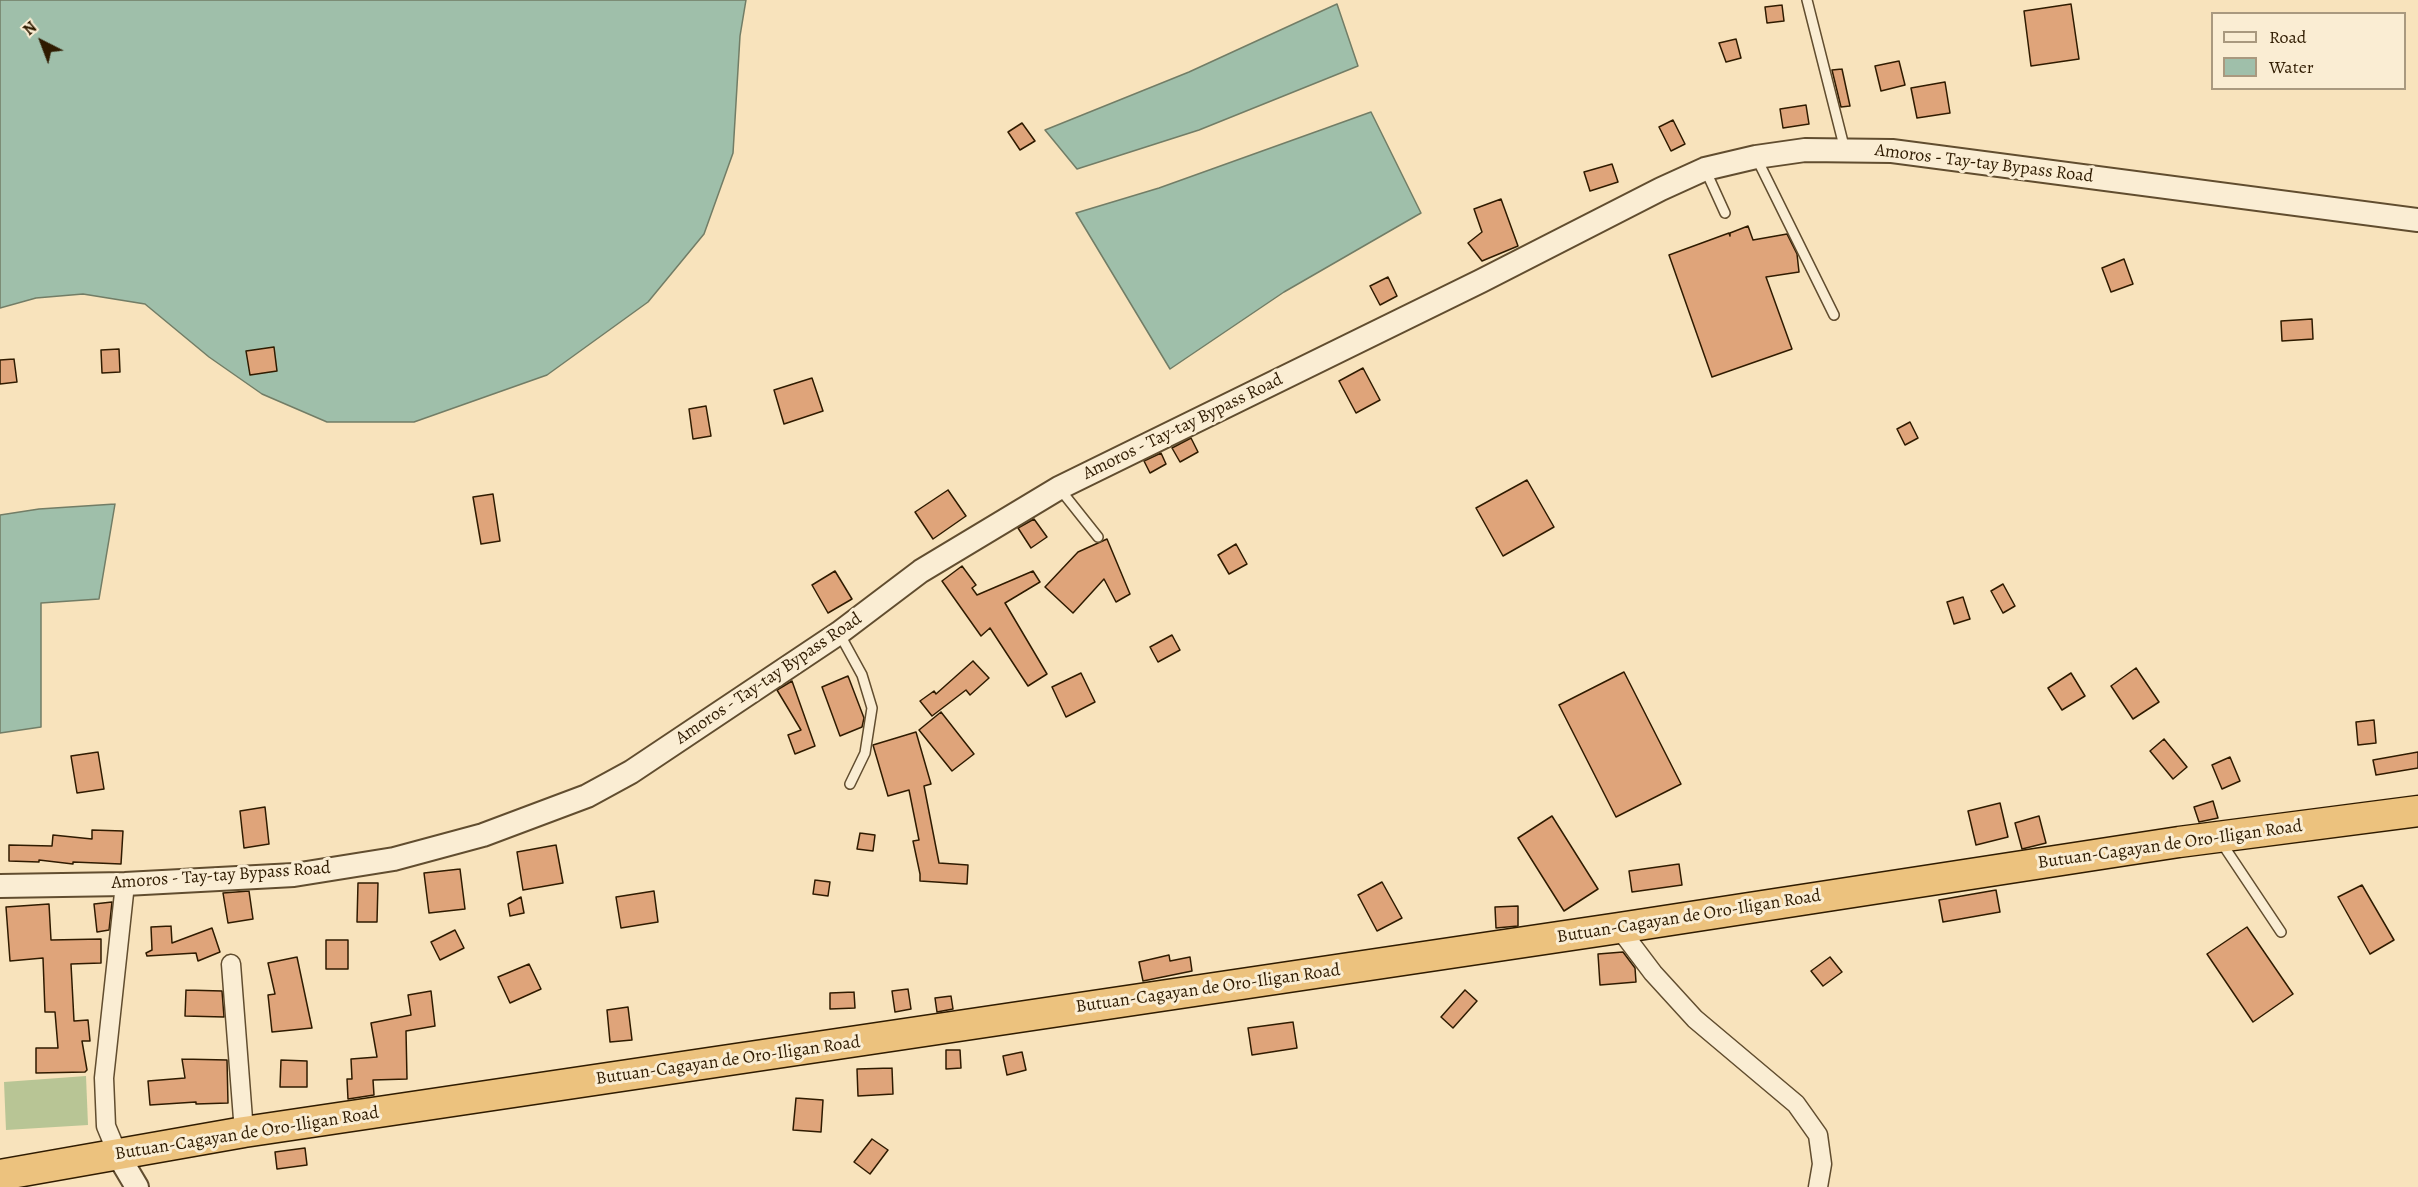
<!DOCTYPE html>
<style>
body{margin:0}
#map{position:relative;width:2418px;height:1187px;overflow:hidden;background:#f8e3bc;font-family:Alegreya,serif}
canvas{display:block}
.legend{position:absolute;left:2211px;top:12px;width:195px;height:78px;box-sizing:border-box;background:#faedd3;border:2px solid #a9997f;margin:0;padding:8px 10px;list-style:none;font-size:18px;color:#2f1b00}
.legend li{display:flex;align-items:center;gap:12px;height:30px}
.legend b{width:30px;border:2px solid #a9997f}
.north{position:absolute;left:12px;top:12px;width:60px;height:60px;-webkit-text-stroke:4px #faedd3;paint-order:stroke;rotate:318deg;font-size:16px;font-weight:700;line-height:24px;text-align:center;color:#2f1b00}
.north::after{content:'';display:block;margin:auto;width:21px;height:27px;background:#2f1b00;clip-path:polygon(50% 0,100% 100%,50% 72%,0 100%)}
</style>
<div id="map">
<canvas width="2418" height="1187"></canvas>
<ul class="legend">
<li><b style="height:8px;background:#faedd3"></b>Road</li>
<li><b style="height:16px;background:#9fbfaa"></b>Water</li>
</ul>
<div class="north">N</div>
</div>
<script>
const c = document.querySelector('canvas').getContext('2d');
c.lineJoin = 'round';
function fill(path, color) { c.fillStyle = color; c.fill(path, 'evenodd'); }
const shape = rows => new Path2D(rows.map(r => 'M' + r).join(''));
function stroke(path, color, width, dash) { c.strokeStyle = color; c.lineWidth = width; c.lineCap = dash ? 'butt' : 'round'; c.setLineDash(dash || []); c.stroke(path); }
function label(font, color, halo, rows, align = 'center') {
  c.font = font + ' Alegreya,serif'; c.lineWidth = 6; c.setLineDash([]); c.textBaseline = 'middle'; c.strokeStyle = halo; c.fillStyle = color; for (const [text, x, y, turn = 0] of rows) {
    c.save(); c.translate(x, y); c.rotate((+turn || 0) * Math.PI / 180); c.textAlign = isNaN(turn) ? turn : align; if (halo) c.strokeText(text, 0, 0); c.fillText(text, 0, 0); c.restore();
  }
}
const green = shape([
 [86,1076,88,1125,6,1130,4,1082]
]);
const water = shape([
 [0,0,746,0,740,36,733,153,704,234,648,302,547,375,414,422,327,422,262,394,209,357,145,304,83,294,36,298,0,308,0,0],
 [1337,4,1358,66,1199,130,1077,169,1045,130,1189,72,1337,4],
 [1371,112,1421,213,1284,292,1170,369,1076,213,1159,188,1371,112],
 [115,504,99,599,41,603,41,727,0,733,0,515,39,509,115,504]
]);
const building = shape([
 [2071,4,2079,59,2031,66,2024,11,2071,4],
 [1782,5,1784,21,1767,23,1765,7,1782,5],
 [1736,39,1741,58,1726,62,1719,43,1736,39],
 [1899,61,1905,85,1881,91,1875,66,1899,61],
 [1842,69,1850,106,1841,107,1832,70,1842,69],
 [1945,82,1950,113,1917,118,1911,88,1945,82],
 [1806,105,1809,124,1783,128,1780,109,1806,105],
 [1673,120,1685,144,1671,151,1659,127,1673,120],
 [1022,123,1035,141,1020,150,1008,132,1022,123],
 [1612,164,1618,182,1590,191,1584,172,1612,164],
 [1501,199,1518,246,1482,261,1468,243,1482,232,1474,209,1501,199],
 [1748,226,1753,240,1787,234,1797,254,1799,272,1766,277,1792,349,1712,377,1669,255,1729,233,1730,236,1730,233,1748,226],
 [2124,259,2133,284,2111,292,2102,268,2124,259],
 [1388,277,1397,296,1380,305,1370,286,1388,277],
 [2312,319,2313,339,2282,341,2281,321,2312,319],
 [274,347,277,371,250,375,246,351,274,347],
 [119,349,120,372,102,373,101,350,119,349],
 [14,359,17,382,0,384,0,360,14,359],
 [1363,368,1380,400,1356,413,1339,381,1363,368],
 [812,378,823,411,784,424,774,390,812,378],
 [706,406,711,436,693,439,689,409,706,406],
 [1910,422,1918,438,1905,445,1897,429,1910,422],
 [1191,438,1198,452,1180,462,1172,448,1191,438],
 [1161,453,1166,464,1150,473,1144,461,1161,453],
 [1527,480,1554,527,1503,556,1476,508,1527,480],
 [948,490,966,516,933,539,915,512,948,490],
 [493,494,500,541,481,544,473,497,493,494],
 [1034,519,1047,537,1031,548,1018,528,1034,519],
 [1107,539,1130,594,1116,602,1104,579,1073,613,1045,587,1078,552,1107,539],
 [1236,544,1247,564,1229,574,1218,555,1236,544],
 [962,566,976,585,972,588,977,595,1033,571,1040,582,1005,603,1047,674,1028,686,990,628,981,636,942,581,962,566],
 [835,571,852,599,828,613,812,585,835,571],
 [2003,584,2015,606,2003,613,1991,591,2003,584],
 [1963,597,1970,619,1954,624,1947,602,1963,597],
 [1172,635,1180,650,1158,662,1150,647,1172,635],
 [973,661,989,678,970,695,966,690,932,716,920,701,934,691,936,694,973,661],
 [2136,668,2159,702,2133,719,2111,686,2136,668],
 [1624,672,1681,784,1616,817,1559,705,1624,672],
 [1081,673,1095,702,1066,717,1052,687,1081,673],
 [2071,673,2085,696,2062,710,2048,688,2071,673],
 [848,676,864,718,862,727,840,736,822,687,848,676],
 [792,681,815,746,795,754,788,735,801,730,777,690,792,681],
 [941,712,974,754,952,771,919,730,941,712],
 [2374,720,2376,743,2358,745,2356,722,2374,720],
 [916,732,931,784,924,786,939,863,968,865,967,884,920,881,920,874,913,841,919,840,909,790,888,796,873,745,916,732],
 [2164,739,2187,767,2173,779,2150,751,2164,739],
 [98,752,104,789,77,793,71,756,98,752],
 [2418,752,2418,768,2376,775,2373,760,2418,752],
 [2230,757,2240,781,2222,789,2212,765,2230,757],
 [2213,801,2218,818,2199,822,2194,807,2213,801],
 [2000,803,2008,837,1976,845,1968,811,2000,803],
 [265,807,269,844,244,848,240,811,265,807],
 [1552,816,1598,889,1564,911,1518,838,1552,816],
 [2039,816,2046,843,2022,849,2015,823,2039,816],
 [92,830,123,831,121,864,73,862,73,864,39,860,39,862,9,861,9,845,52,846,53,835,92,839,92,830],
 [860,833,875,835,873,851,857,849,860,833],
 [556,845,563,883,523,890,517,852,556,845],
 [1679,864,1682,885,1632,892,1629,871,1679,864],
 [460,869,465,909,429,913,424,873,460,869],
 [815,880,830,882,828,896,813,894,815,880],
 [1382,882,1402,918,1377,931,1358,895,1382,882],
 [358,883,378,883,377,922,357,922,358,883],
 [2362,885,2394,940,2370,954,2338,897,2362,885],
 [1996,890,2000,912,1943,922,1939,900,1996,890],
 [249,891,253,919,228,923,223,893,249,891],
 [654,891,658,922,621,928,616,897,654,891],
 [521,897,524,913,510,916,508,904,521,897],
 [112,902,109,930,97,932,94,904,112,902],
 [49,904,51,940,101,939,101,963,71,964,74,1021,88,1020,90,1041,82,1041,87,1070,85,1072,36,1073,36,1048,58,1048,55,1012,45,1012,43,958,10,961,6,907,49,904],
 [1518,906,1518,926,1496,928,1495,907,1518,906],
 [171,926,172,943,212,928,220,952,198,961,196,953,147,956,146,953,152,950,151,927,171,926],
 [2247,927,2293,994,2253,1022,2207,954,2247,927],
 [455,930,464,948,440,960,431,942,455,930],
 [326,940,348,940,348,969,326,969,326,940],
 [1623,952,1635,968,1636,982,1600,985,1598,954,1623,952],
 [1169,955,1170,961,1190,957,1192,971,1143,981,1139,962,1169,955],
 [297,957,312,1028,272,1032,268,995,275,994,268,963,297,957],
 [1830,957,1842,972,1823,986,1811,971,1830,957],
 [529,964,541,989,510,1003,498,977,529,964],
 [908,989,911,1009,895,1012,892,991,908,989],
 [186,990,222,991,224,1017,185,1016,186,990],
 [1465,990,1477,1001,1453,1028,1441,1017,1465,990],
 [431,991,435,1026,406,1031,407,1079,373,1080,374,1095,348,1099,347,1079,352,1079,351,1059,377,1057,371,1023,411,1015,408,995,431,991],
 [854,992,855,1008,830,1009,830,993,854,992],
 [951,996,953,1009,937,1012,935,998,951,996],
 [628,1007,632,1040,610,1042,607,1010,628,1007],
 [1293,1022,1297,1048,1252,1055,1248,1028,1293,1022],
 [946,1050,960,1050,961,1068,946,1069,946,1050],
 [1022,1052,1026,1070,1007,1075,1003,1056,1022,1052],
 [182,1059,227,1060,228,1103,196,1104,196,1102,150,1105,148,1081,185,1078,182,1059],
 [281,1060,307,1061,307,1087,280,1087,281,1060],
 [892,1068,893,1094,858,1096,857,1069,892,1068],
 [796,1098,823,1100,821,1132,793,1130,796,1098],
 [872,1139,888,1150,870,1174,854,1162,872,1139],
 [305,1148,307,1165,277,1169,275,1152,305,1148]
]);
const service = shape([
 [1807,0,1845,150],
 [1757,159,1834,315],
 [1705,169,1725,213],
 [1059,488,1098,537],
 [839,633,862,675,872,708,865,753,850,784],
 [2221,842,2281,932]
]);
const minor = shape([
 [1619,928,1653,973,1695,1019,1796,1104,1818,1135,1822,1164,1818,1187],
 [231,964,244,1132],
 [118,1155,106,1126,104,1078,125,884]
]);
const tertiary = shape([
 [0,886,125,884,294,875,394,859,483,835,587,796,631,772,839,633,921,571,1059,488,1481,281,1661,189,1705,169,1756,157,1805,150,1892,151,2418,220],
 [118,1155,137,1187]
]);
const trunk = shape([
 [0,1175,244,1132,1619,928,2179,842,2418,811]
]);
const streetNames = [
 ["Amoros - Tay-tay Bypass Road",1984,164,7],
 ["Amoros - Tay-tay Bypass Road",1183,427,-26],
 ["Amoros - Tay-tay Bypass Road",769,679,-34],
 ["Butuan-Cagayan de Oro-Iligan Road",2170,845,-8],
 ["Amoros - Tay-tay Bypass Road",221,876,-4],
 ["Butuan-Cagayan de Oro-Iligan Road",1689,917,-9],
 ["Butuan-Cagayan de Oro-Iligan Road",1208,989,-8],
 ["Butuan-Cagayan de Oro-Iligan Road",728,1061,-8],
 ["Butuan-Cagayan de Oro-Iligan Road",247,1134,-9]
];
fill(green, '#b8c595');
fill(water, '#9fbfaa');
stroke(water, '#727d66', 1.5);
fill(building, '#dfa47a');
stroke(building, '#2f1b00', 1.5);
stroke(service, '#614d2f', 12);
stroke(minor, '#614d2f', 21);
stroke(tertiary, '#614d2f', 26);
stroke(trunk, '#2f1b00', 33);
stroke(service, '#faedd3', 9);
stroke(minor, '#faedd3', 18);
stroke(tertiary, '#faedd3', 22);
stroke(trunk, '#ecc27e', 30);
label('18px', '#2f1b00', '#faedd3', streetNames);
</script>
